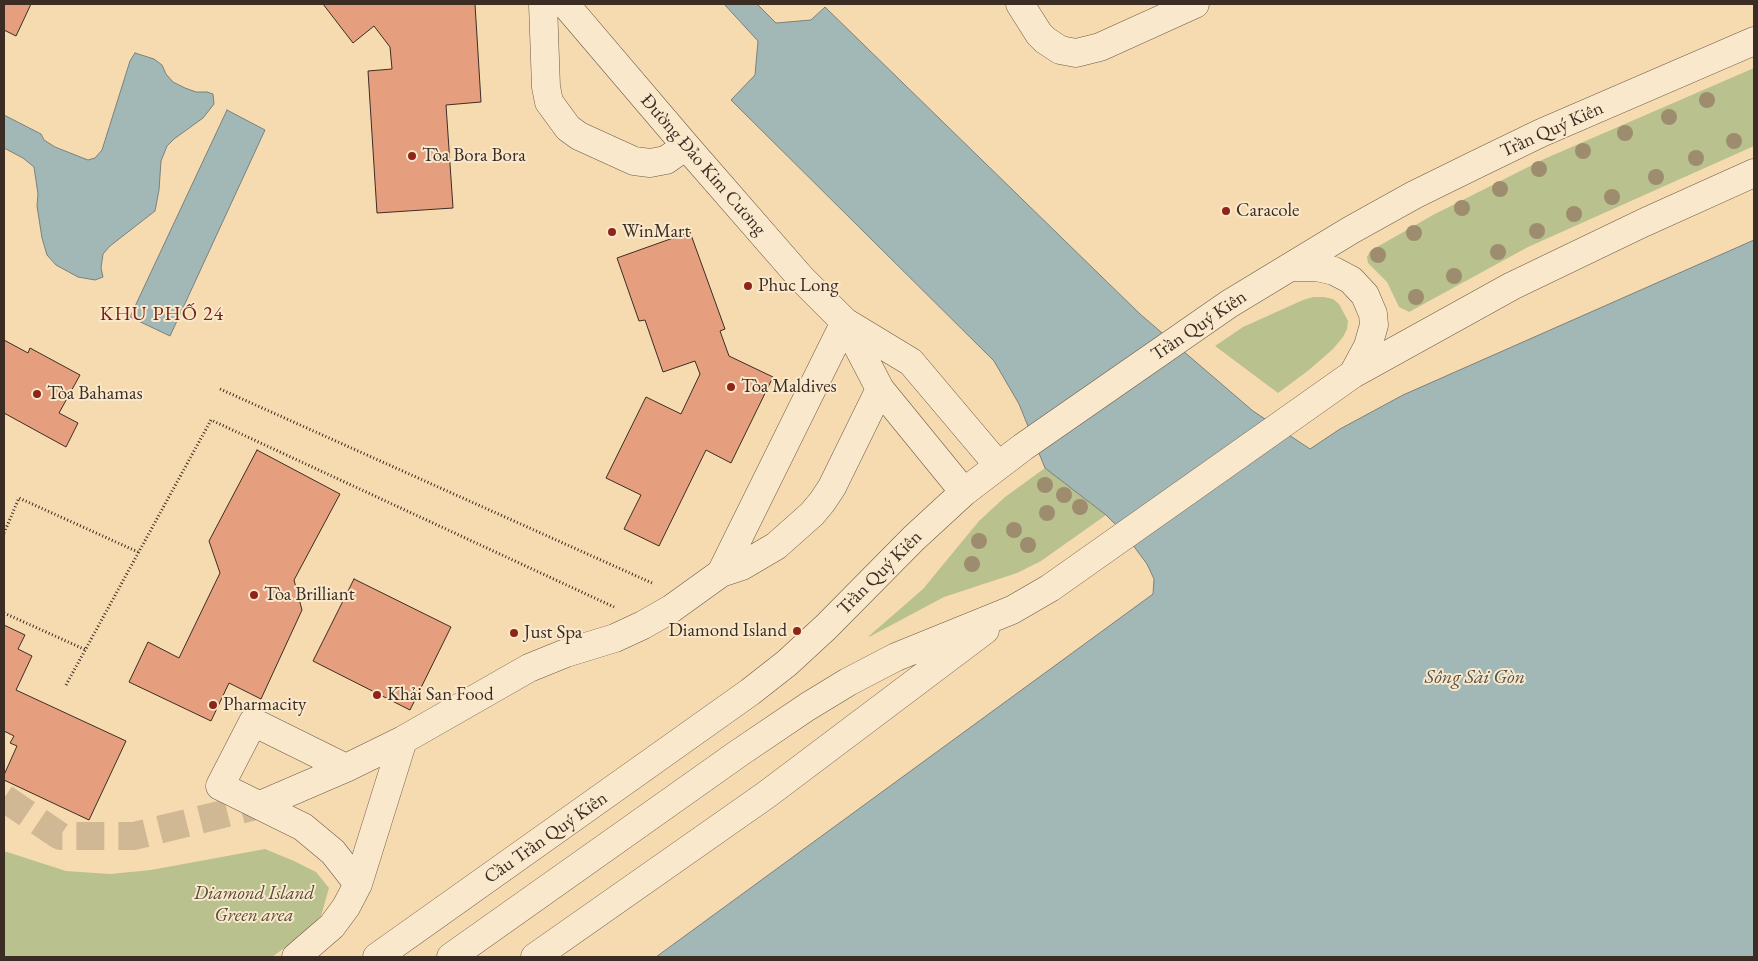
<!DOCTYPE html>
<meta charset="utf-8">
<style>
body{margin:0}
#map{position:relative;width:1758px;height:961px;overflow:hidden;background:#f7dbb0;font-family:"EB Garamond",serif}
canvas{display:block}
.frame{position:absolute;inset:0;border:5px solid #3b2d23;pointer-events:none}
</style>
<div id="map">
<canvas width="1758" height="961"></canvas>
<div class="frame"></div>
</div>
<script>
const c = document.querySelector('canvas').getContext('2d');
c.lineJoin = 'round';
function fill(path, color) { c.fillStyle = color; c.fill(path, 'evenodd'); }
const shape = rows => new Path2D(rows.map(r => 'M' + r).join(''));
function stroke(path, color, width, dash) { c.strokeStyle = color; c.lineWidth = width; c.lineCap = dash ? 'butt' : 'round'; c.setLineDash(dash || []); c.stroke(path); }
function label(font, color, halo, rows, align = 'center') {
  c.font = font + ' "EB Garamond",serif'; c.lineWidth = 4; c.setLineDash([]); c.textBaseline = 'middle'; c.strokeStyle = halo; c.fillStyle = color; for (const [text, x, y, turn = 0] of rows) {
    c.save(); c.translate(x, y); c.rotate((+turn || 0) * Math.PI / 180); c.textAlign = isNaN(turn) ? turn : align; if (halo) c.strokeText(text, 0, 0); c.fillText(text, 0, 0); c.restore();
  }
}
const green = shape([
 [1754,68,1754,146,1528,247,1409,312,1399,307,1387,282,1368,263,1367,257,1370,251,1433,215,1544,159],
 [1313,297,1324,297,1333,299,1339,304,1348,321,1347,329,1343,337,1333,349,1309,370,1278,393,1215,346,1243,327,1303,300],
 [1045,468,1106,515,1041,561,1017,573,944,597,869,637,869,636,923,589,979,521,1005,497],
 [265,849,294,861,316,872,329,888,321,916,302,935,272,957,4,957,4,851,66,871,110,874,151,870]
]);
const water = shape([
 [724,4,757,4,776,23,811,20,825,7,1140,314,1253,411,1310,449,1340,429,1403,395,1754,240,1754,957,656,957,1153,594,1154,579,1147,564,1124,533,1106,515,1045,468,1019,404,994,361,731,100,755,75,758,41,724,4],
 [135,53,154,59,162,65,166,74,173,82,185,88,196,92,207,92,213,94,214,104,203,118,174,139,167,146,161,161,159,190,155,211,110,246,103,254,101,268,103,277,95,280,78,277,56,265,47,255,42,238,37,206,38,194,34,167,23,158,4,148,4,115,41,134,44,140,55,147,88,160,95,158,102,150,130,61,135,53],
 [227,110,265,130,170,336,130,317,227,110]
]);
const building = shape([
 [4,4,31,4,16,36,4,30,4,4],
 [323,4,475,4,481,102,446,105,453,208,377,213,368,71,392,69,390,47,374,26,353,43,323,4],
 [690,232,725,329,720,331,729,356,773,377,731,463,706,450,659,546,624,529,641,495,606,478,646,397,681,414,700,374,695,361,663,372,645,320,639,321,617,258,690,232],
 [4,340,28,353,30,348,80,375,59,413,78,423,66,447,4,413,4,340],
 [257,450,340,494,294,580,302,610,261,699,229,683,211,721,129,682,148,642,179,658,220,573,209,541,257,450],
 [354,579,451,627,410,710,313,661,354,579],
 [4,625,25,635,18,649,32,656,16,690,126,741,89,820,4,780,4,775,17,746,10,743,14,736,4,731,4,625]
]);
const minorTunnel = shape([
 [4,798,60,836,134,836,260,805]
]);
const path = shape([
 [220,389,652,583],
 [4,533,19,498,138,552],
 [4,613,86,650],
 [66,685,211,420,614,607]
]);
const minor = shape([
 [543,4,546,87,549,102,568,128,579,136,634,161,650,163,666,160,686,146],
 [565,4,686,146,801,278,845,322,911,362,998,465],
 [1020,4,1039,34,1045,40,1060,50,1076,53,1100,47,1195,4],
 [1290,267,1317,267,1334,271,1351,280,1365,295,1373,314,1374,325,1368,346,1353,374],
 [845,322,880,389,964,492],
 [721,573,845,322],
 [346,768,253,722,220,786,303,827,333,852,358,884],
 [260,805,346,768,403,740,529,668,566,653,615,638,643,625,671,609,721,573,742,566,776,546,812,514,822,502,832,487,880,389],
 [296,957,332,926,346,907,358,884,403,740],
 [377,957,750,692,787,663,826,627,914,538,964,492,1023,447,1229,304,1351,230,1414,195,1475,165,1541,133,1754,41],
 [451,957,739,753,807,707,848,682,896,657,1012,610,1050,588,1353,374,1512,286,1643,223,1754,173],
 [535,957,766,795,985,630]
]);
const trees = [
 [1707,100],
 [1669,117],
 [1625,133],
 [1734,141],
 [1583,151],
 [1696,158],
 [1539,169],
 [1656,177],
 [1500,189],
 [1612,197],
 [1462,208],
 [1574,214],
 [1537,231],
 [1414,233],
 [1498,252],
 [1378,255],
 [1454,276],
 [1416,297],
 [1045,485],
 [1064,495],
 [1080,507],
 [1047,513],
 [1014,530],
 [979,541],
 [1028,545],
 [972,564]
];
const markers = [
 [412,156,5,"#8f2418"],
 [1226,211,5,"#8f2418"],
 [612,232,5,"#8f2418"],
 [748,286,5,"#8f2418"],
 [731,387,5,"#8f2418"],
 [37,394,5,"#8f2418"],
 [254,595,5,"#8f2418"],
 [797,631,5,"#8f2418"],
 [514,633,5,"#8f2418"],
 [377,695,5,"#8f2418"],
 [213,705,5,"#8f2418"]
];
const streetNames = [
 ["Trần Quý Kiên",1552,130,-24],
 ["Đường Đảo Kim Cương",703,165,49],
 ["Trần Quý Kiên",1199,326,-34],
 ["Trần Quý Kiên",880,573,-45],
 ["Cầu Trần Quý Kiên",546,838,-35]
];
const poiNames = [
 ["Tòa Bora Bora",422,156],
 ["Caracole",1236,211],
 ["WinMart",622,232],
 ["Phuc Long",758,286],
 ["Tòa Maldives",741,387],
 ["Tòa Bahamas",47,394],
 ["Tòa Brilliant",264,595],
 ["Diamond Island",787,631,"right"],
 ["Just Spa",524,633],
 ["Khải San Food",387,695],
 ["Pharmacity",223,705]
];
const parkNames = [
 ["Diamond Island",254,894],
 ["Green area",254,916]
];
const neighbourhoodNames = [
 ["KHU PHỐ 24",162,315]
];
const waterNames = [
 ["Sông Sài Gòn",1475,678]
];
fill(green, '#b9c18e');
fill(water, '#a2b8b7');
stroke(water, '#79807c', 1);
fill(building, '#e59f7e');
stroke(building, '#3b2d23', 1);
stroke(minorTunnel, '#d1b894', 28, [28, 14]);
stroke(minor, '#6a5846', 29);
stroke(path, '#3b2d23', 3, [1, 2.5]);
stroke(minor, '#fae8cc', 28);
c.fillStyle = '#9d8c6e';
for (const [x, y] of trees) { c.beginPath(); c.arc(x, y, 8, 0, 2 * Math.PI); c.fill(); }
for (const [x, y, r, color] of markers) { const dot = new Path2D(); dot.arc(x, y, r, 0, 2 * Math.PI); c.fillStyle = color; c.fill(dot); stroke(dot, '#fae8cc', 2); }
label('19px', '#3b2d23', '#fae8cc', streetNames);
label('19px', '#3b2d23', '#fae8cc', poiNames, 'left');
label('italic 19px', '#544b38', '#fae8cc', parkNames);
c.letterSpacing = '1px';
label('20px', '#7a1f14', '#fae8cc', neighbourhoodNames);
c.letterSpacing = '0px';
label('italic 20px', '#555048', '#fae8cc', waterNames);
</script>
